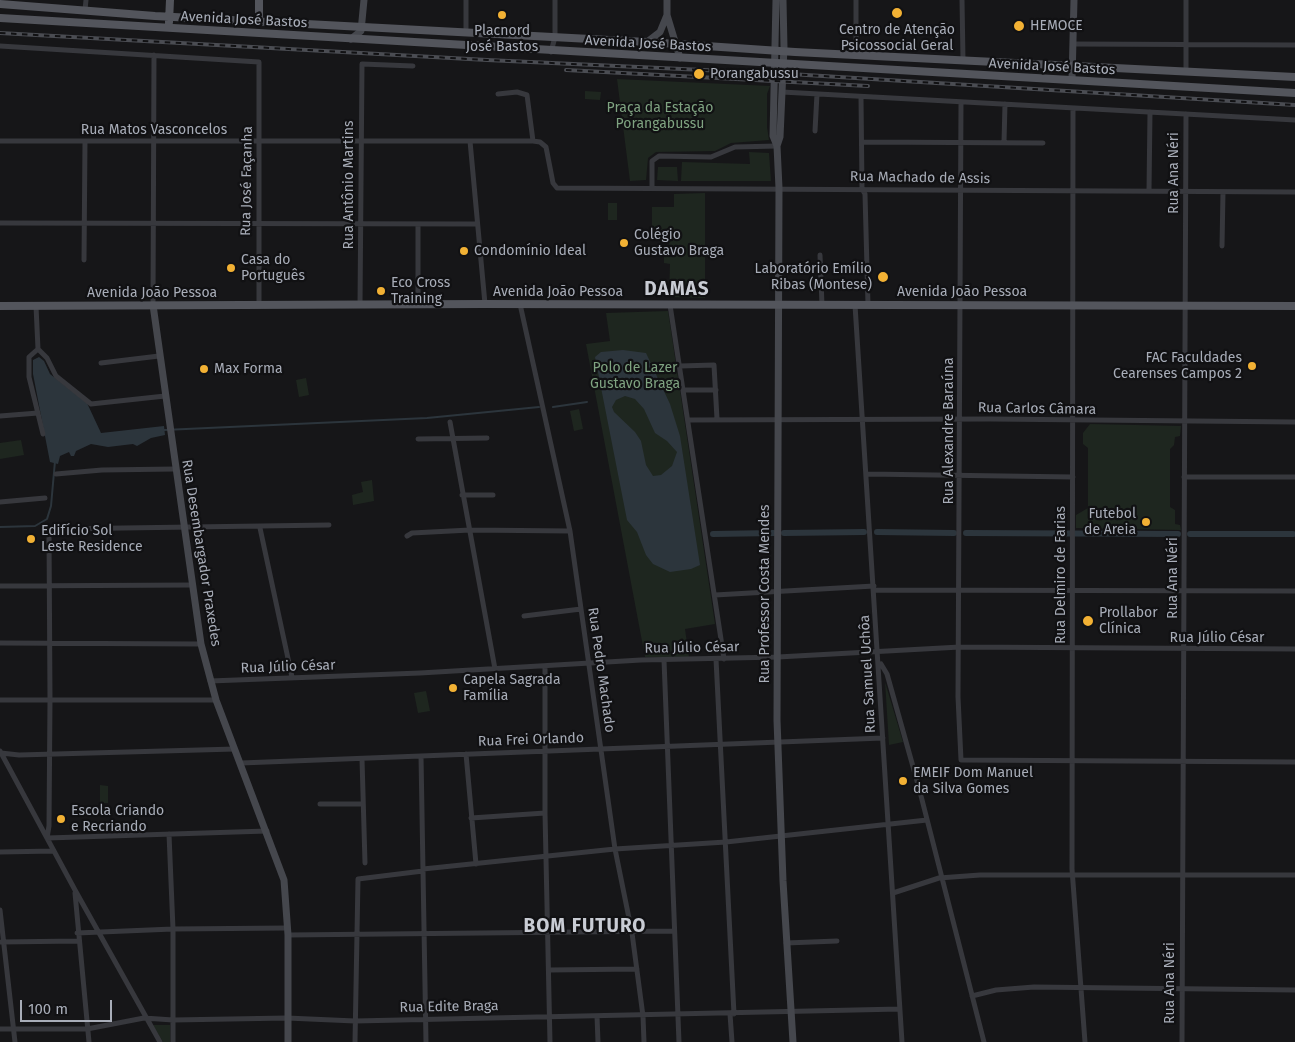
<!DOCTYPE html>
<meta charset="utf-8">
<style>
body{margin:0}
#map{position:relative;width:1295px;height:1042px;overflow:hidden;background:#161618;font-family:"Fira Sans",sans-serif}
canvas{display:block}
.scale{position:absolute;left:20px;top:1000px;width:92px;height:22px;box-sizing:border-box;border:2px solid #a8adb8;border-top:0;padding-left:6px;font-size:15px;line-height:18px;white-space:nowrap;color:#a8adb8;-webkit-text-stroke:4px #111113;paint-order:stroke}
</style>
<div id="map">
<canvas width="1295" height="1042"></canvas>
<div class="scale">100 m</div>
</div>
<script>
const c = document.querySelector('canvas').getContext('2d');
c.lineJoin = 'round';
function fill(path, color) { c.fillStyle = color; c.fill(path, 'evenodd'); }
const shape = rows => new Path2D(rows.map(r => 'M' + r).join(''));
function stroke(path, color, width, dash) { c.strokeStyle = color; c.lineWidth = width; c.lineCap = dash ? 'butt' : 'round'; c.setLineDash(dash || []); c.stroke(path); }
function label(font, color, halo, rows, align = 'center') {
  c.font = font + ' "Fira Sans",sans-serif'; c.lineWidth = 4.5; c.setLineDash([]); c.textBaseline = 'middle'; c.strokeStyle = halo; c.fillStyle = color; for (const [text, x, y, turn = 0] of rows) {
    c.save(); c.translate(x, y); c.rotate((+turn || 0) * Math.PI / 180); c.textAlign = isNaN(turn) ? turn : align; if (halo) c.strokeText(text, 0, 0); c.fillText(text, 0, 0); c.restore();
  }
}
const green = shape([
 [617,79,770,86,767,94,767,127,769,140,731,143,715,151,656,152,648,158,646,180,630,181],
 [585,91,601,92,600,100,585,99],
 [749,152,769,153,771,181,681,181,682,162,750,164],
 [658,167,677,167,678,181,657,180],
 [705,193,705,298,669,297,670,264,664,263,664,251,669,251,670,233,652,232,652,207,674,207,674,194],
 [608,203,617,203,617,220,608,220],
 [668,311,715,624,685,629,689,657,645,657,586,344,610,341,606,313],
 [306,378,309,395,299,397,296,380],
 [579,409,583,429,574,431,570,411],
 [1090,424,1181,426,1180,436,1175,437,1174,445,1170,449,1170,507,1175,510,1175,524,1180,525,1181,530,1076,528,1076,515,1088,508,1088,448,1083,444,1083,433],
 [21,440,24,455,0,459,0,443],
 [372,480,374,501,353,505,352,495,363,492,361,482],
 [885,681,885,682,903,742,889,745],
 [426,691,430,711,418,713,414,693],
 [100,785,108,786,108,803,100,803],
 [153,1025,170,1025,170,1042,163,1042]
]);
const water = shape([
 [623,350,646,353,670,404,680,436,700,565,691,569,670,572,653,564,646,555,637,532,627,520,595,357,601,352],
 [625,396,635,399,644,409,655,433,667,441,677,452,672,466,661,475,653,476,646,465,641,441,635,432,614,412,612,407,616,400],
 [39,357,44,361,50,374,87,403,101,433,164,426,165,435,151,438,137,446,133,444,108,447,91,444,76,451,74,456,71,456,69,452,60,456,58,464,50,462,33,374,33,360]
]);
const stream = shape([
 [553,407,587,402],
 [164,430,427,418,539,407],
 [0,527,35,526,47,519,51,506,55,461]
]);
const canal = shape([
 [877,532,954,533],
 [784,533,864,532],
 [966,533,1178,534],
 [713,534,774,533],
 [1190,534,1293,534]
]);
const street = shape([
 [962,0,963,59],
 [85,10,86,0],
 [466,32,466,0],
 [1073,44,1295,45],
 [0,46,259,62,259,304],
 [551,52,555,37,555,0],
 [856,56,856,0],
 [1186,71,1186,0],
 [782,92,1295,120],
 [498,94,517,92,527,95,533,141],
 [861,97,862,189,865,194,868,305],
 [961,102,958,697,961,760,1295,762],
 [1073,108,1072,869,1085,1042],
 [815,131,817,94],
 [0,141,533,141,540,142,546,147,553,183,557,188,1295,192],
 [470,141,485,304],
 [862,142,1043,143],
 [1004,142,1005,104],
 [652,187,652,161,659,156,711,157,735,147,777,146],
 [1149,191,1150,112],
 [0,223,476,224],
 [1222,246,1223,192],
 [820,255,822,305],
 [84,260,85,141],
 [520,304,570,531,615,849,632,933,643,1016,644,1042],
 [153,305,154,55],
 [360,305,362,64,413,66],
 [418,305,418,225],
 [670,305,724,659],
 [855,305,902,1042],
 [36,306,38,349,29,357,29,377,43,434],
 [38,349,47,358,56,376,91,404,165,396],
 [101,363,159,356],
 [680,366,714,365,717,419],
 [683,390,716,390],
 [0,416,38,413],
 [688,420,991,419,1295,422],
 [450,422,495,669],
 [418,439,487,438],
 [56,474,102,470,175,469],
 [867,474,1073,477],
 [1184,477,1295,477],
 [462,495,493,495],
 [0,502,45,498],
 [260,528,292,677],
 [407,536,412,533,470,530,570,531],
 [0,586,193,585],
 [874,590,1295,591],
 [715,595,874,586],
 [524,616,581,609],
 [0,643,201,644],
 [716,659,734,1014],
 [664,660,679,1042],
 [881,664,887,674,919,788,984,1042],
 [545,666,545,813,550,1042],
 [210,681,420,673,641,660,778,657,960,647,1295,649],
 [0,700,216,700],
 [0,751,75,890,160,1042],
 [1,753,19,755,235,749],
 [466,754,476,864],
 [421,756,426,1042],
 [362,759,365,863],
 [241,763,883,738],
 [320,804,363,804],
 [471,818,545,813],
 [169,834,173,929,173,1042],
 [47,838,49,826,50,700,49,532,54,529,329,525],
 [47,838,267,831],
 [0,852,54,851],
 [423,869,615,849,726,842,927,820],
 [75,893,89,1042],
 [893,893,939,878,980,875,1295,875],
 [0,910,15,1042],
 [77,933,173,929,287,928],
 [288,935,674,931],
 [1,942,78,941],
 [786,943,837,941],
 [549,970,637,969],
 [972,996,996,990,1034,987,1295,990],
 [730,1014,732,1042],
 [597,1016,598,1042],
 [0,1029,87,1029,144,1018,173,1020,287,1018,355,1021,900,1009],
 [355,1042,358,879,423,871],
 [1182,1042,1186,114]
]);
const secondary = shape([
 [667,0,667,15,680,58],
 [776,0,773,136,777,146,779,188,777,720,783,881,793,1042],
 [351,39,361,31,364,0],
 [647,42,660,32,667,15],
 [1072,80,1074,0],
 [777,146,780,137,784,47,783,0],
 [153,305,201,644,216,700,284,880,288,935,288,1042]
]);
const primary = shape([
 [259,0,259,22],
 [0,4,155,16,647,42,795,52,1295,77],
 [0,18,1295,93],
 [169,22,170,0],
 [0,306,485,304,1295,306]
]);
const rail = shape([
 [0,33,487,60,790,74,1295,105],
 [566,70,868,86]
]);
const markers = [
 [897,13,6,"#f2b134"],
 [502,15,5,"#f2b134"],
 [1019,26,6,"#f2b134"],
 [699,74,6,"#f2b134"],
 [624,243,5,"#f2b134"],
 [464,251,5,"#f2b134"],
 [231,268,5,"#f2b134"],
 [883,277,6,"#f2b134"],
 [381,291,5,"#f2b134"],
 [1252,366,5,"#f2b134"],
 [204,369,5,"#f2b134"],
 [1146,522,5,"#f2b134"],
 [31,539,5,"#f2b134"],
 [1088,621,6,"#f2b134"],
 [453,688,5,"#f2b134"],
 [903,781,5,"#f2b134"],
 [61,819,5,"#f2b134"]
];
const streetNames = [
 ["Avenida José Bastos",244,20,3],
 ["Avenida José Bastos",648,44,3],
 ["Avenida José Bastos",1052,67,3],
 ["Rua Matos Vasconcelos",154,130],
 ["Rua Ana Néri",1174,173,-90],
 ["Rua Machado de Assis",920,178,1],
 ["Rua José Façanha",247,181,-89],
 ["Rua Antônio Martins",349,185,-90],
 ["Avenida João Pessoa",558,292],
 ["Avenida João Pessoa",962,292],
 ["Avenida João Pessoa",152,293],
 ["Rua Carlos Câmara",1037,409,1],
 ["Rua Alexandre Baraúna",949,431,-90],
 ["Rua Desembargador Praxedes",201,553,81],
 ["Rua Delmiro de Farias",1061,575,-90],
 ["Rua Ana Néri",1173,578,-90],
 ["Rua Professor Costa Mendes",765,594,-90],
 ["Rua Júlio César",1217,638],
 ["Rua Júlio César",692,648,-1],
 ["Rua Júlio César",288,667,-2],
 ["Rua Pedro Machado",601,670,82],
 ["Rua Samuel Uchôa",868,674,-93],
 ["Rua Frei Orlando",531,740,-2],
 ["Rua Ana Néri",1170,983,-90],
 ["Rua Edite Braga",449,1007,-1]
];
const poiNames = [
 ["HEMOCE",1030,26],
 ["Centro de Atenção",897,30,"center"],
 ["Psicossocial Geral",897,46,"center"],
 ["Placnord",502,31,"center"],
 ["José Bastos",502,47,"center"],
 ["Porangabussu",710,74],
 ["Colégio",634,235],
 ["Gustavo Braga",634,251],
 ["Condomínio Ideal",474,251],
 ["Casa do",241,260],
 ["Português",241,276],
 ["Laboratório Emílio",872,269,"right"],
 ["Ribas (Montese)",872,285,"right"],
 ["Eco Cross",391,283],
 ["Training",391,299],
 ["FAC Faculdades",1242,358,"right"],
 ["Cearenses Campos 2",1242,374,"right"],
 ["Max Forma",214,369],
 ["Futebol",1136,514,"right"],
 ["de Areia",1136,530,"right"],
 ["Edifício Sol",41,531],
 ["Leste Residence",41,547],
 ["Prollabor",1099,613],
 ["Clínica",1099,629],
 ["Capela Sagrada",463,680],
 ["Família",463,696],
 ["EMEIF Dom Manuel",913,773],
 ["da Silva Gomes",913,789],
 ["Escola Criando",71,811],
 ["e Recriando",71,827]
];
const parkNames = [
 ["Praça da Estação",660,108],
 ["Porangabussu",660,124],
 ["Polo de Lazer",635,368],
 ["Gustavo Braga",635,384]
];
const districtNames = [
 ["DAMAS",677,290],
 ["BOM FUTURO",585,927]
];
fill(green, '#1e261f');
fill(water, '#2c353c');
stroke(stream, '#2c353c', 2);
stroke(canal, '#2c353c', 6);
stroke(street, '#37383d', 5);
stroke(secondary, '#45474d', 7);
stroke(primary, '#53555c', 8);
stroke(rail, '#4a4c52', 4);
stroke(rail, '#111113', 2, [5.5]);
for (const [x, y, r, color] of markers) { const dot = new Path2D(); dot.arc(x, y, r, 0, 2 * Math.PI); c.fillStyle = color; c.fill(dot); stroke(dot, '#111113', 2); }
label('14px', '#a8adb8', '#111113', streetNames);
label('14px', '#a8adb8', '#111113', poiNames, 'left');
label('14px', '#7fa381', '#111113', parkNames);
c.letterSpacing = '1px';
label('bold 19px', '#c9ccd4', '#111113', districtNames);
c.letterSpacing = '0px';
</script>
